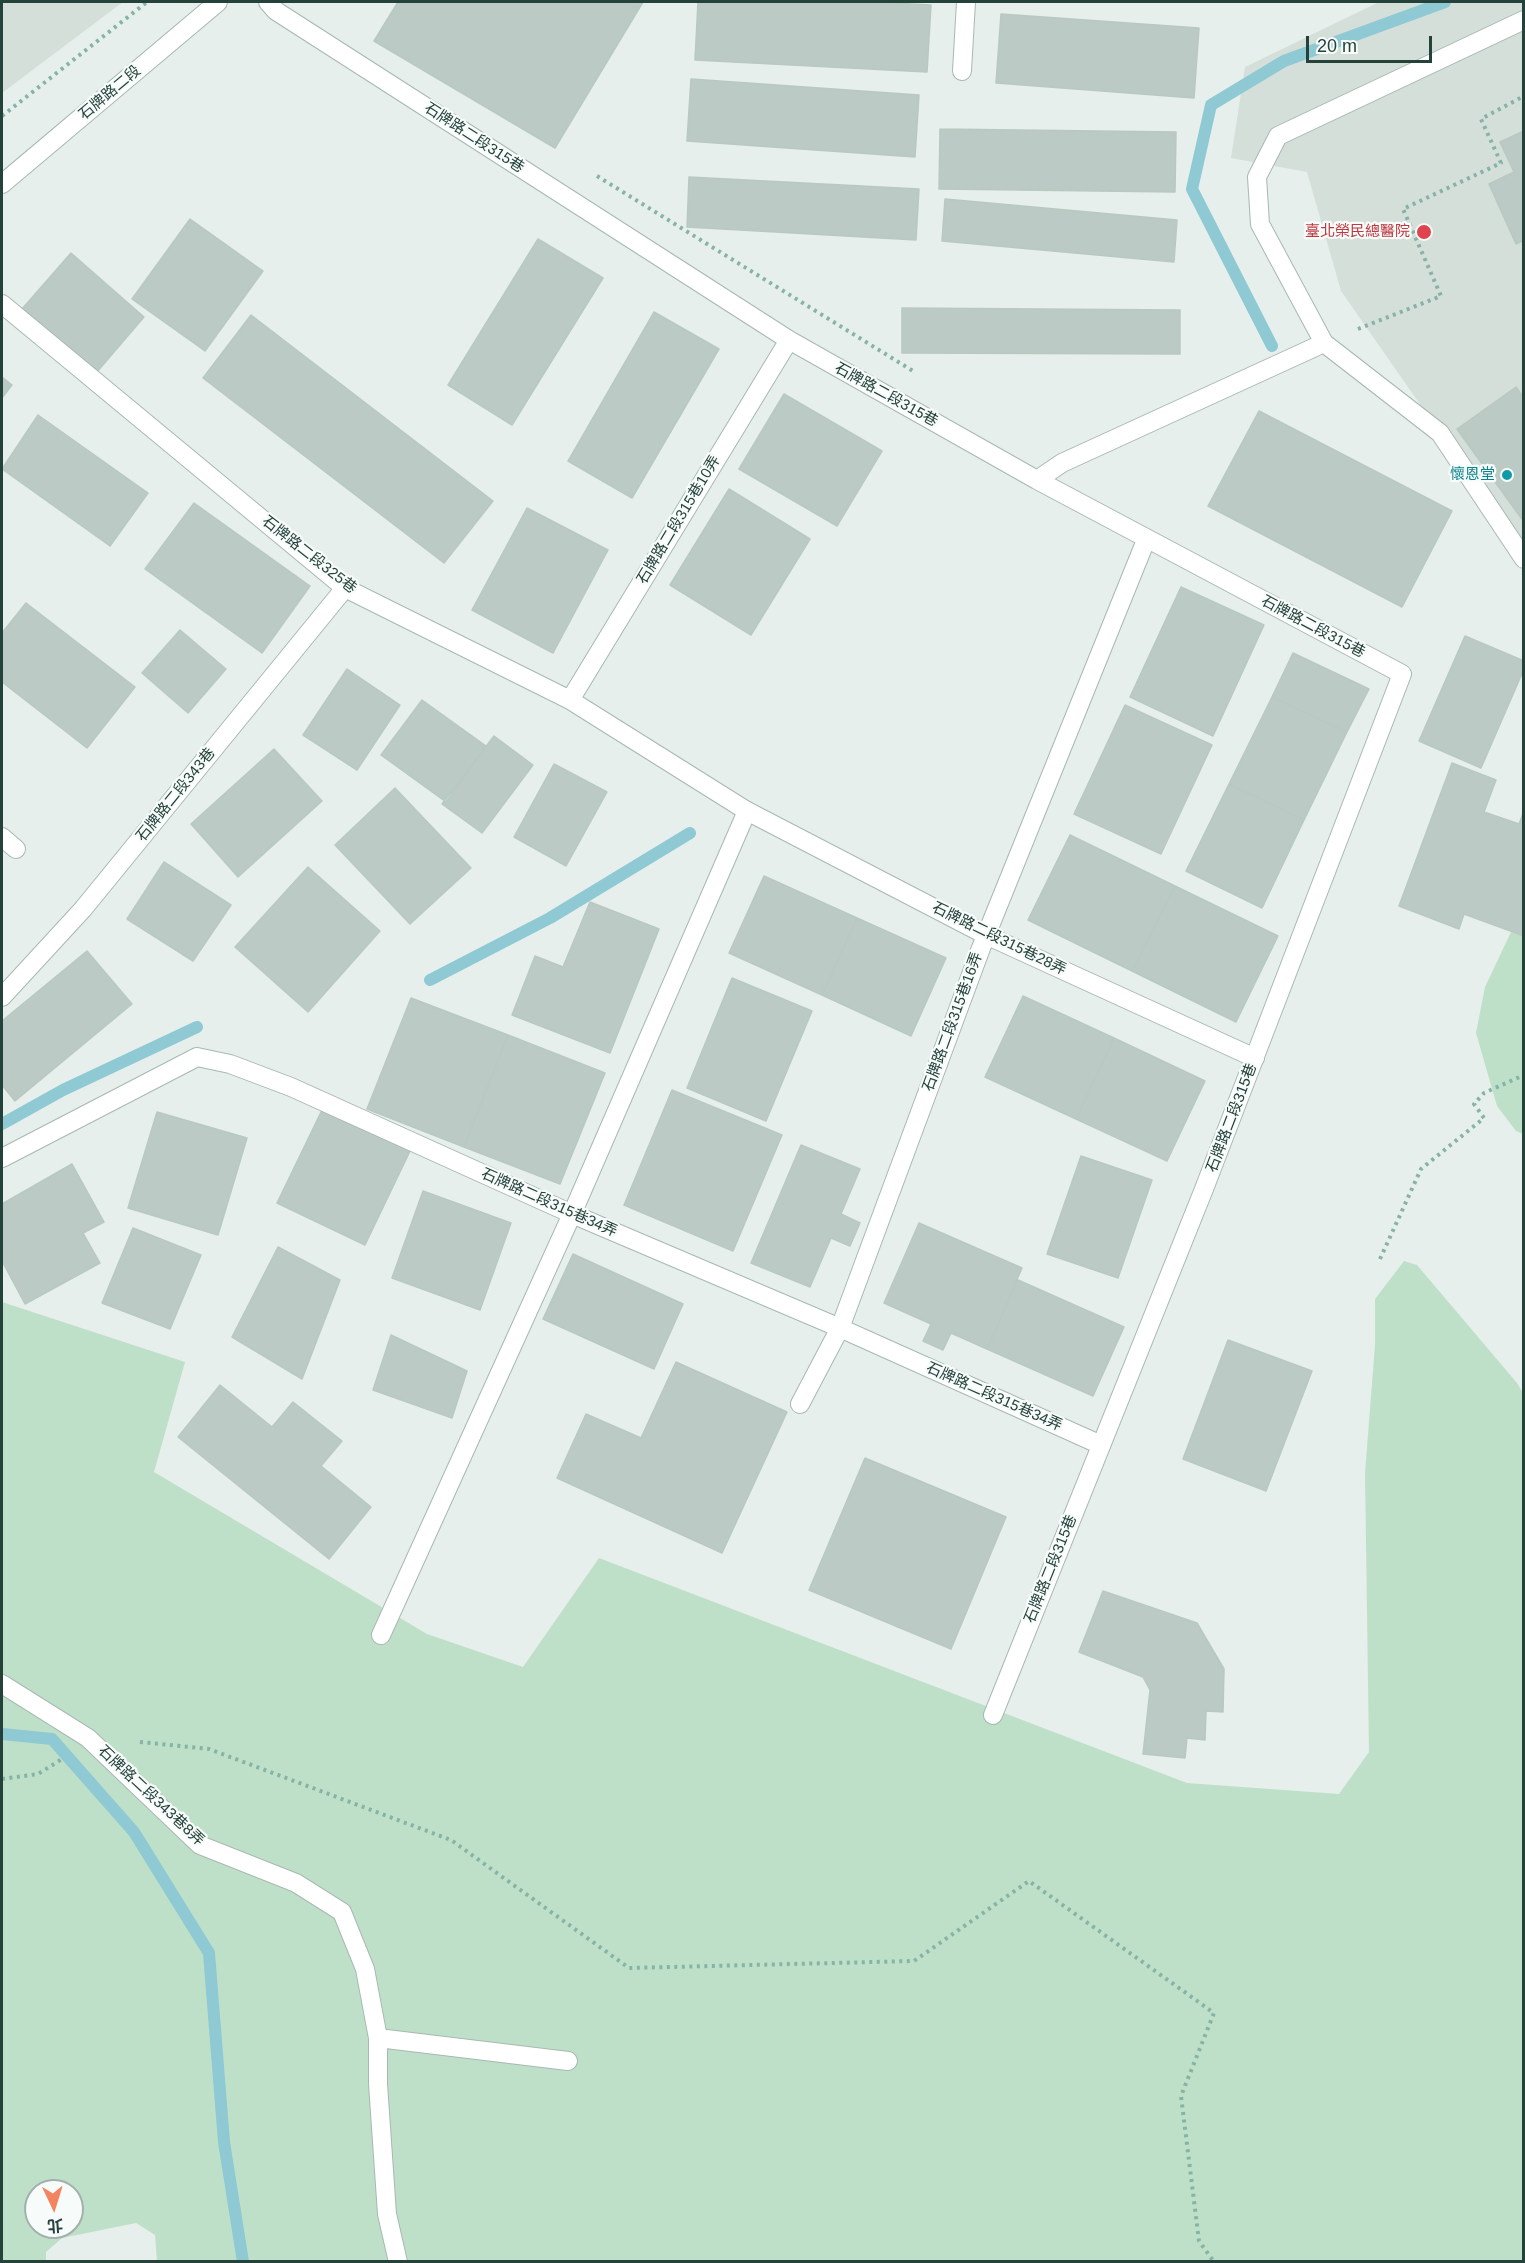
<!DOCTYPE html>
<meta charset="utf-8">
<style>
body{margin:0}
#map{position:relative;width:1525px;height:2263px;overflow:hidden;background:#e6efeb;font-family:Helvetica,"Noto Sans TC",sans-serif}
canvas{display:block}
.frame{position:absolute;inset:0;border:3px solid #24423a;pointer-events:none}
.north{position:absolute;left:24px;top:2179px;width:60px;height:60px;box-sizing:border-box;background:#f7fbf9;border:2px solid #a3b1ad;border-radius:50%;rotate:176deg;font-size:16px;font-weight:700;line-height:24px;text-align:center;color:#24423a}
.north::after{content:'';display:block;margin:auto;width:21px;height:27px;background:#f4845f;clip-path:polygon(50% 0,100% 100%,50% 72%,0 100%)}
.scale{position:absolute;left:1306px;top:36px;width:126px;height:27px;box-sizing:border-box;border:3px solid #24423a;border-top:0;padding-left:8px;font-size:18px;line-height:21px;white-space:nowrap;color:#24423a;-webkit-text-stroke:4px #f7fbf9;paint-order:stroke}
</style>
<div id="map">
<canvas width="1525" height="2263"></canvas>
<div class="frame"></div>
<div class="north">北</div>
<div class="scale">20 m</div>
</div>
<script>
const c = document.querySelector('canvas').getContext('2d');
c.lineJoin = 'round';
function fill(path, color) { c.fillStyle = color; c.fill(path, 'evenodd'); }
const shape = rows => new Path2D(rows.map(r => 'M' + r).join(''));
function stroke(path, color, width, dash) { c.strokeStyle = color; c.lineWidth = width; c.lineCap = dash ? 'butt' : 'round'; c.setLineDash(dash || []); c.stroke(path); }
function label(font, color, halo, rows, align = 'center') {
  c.font = font + ' Helvetica,"Noto Sans TC",sans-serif'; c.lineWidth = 4.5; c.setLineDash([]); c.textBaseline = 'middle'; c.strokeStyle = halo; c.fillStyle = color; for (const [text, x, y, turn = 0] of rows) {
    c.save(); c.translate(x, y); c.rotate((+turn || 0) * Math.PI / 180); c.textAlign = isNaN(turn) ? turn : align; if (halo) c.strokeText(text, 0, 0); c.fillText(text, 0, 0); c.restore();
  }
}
const built = shape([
 [2,2,123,2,2,93],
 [1379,2,1523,2,1523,542,1440,433,1341,291,1307,172,1231,158,1245,67]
]);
const green = shape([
 [1511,932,1523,936,1523,1134,1516,1131,1497,1106,1476,1033,1485,987],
 [1404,1261,1417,1265,1517,1383,1523,1393,1523,2261,157,2262,155,2235,136,2223,62,2238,46,2252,46,2261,2,2262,2,1302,185,1362,154,1472,427,1634,523,1667,599,1558,1187,1783,1339,1794,1369,1752,1365,1473,1375,1345,1375,1299],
 [36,2191,72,2191,72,2227,36,2227]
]);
const stream = shape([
 [1272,346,1192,189,1211,105,1284,61,1445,2],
 [430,980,550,918,690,833],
 [2,1124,63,1090,197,1027],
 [2,1734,52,1739,134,1832,209,1953,224,2142,243,2262]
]);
const building = shape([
 [398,2,643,2,555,148,374,41,398,2],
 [698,2,873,2,931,5,927,72,695,60,698,2],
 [1001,14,1199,28,1194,98,996,83,1001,14],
 [691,79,919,95,915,157,687,141,691,79],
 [940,129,1176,132,1175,192,939,189,940,129],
 [1524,131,1524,240,1516,244,1489,184,1514,172,1500,142,1524,131],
 [689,177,919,189,916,240,687,227,689,177],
 [945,199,1177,220,1174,262,942,241,945,199],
 [190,219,263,271,205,351,132,299,190,219],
 [538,239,603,278,512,425,448,385,538,239],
 [71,253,144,317,96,373,22,309,71,253],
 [902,308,1180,310,1180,354,902,353,902,308],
 [654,312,719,349,632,498,568,461,654,312],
 [251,315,493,501,444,563,203,378,251,315],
 [2,377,12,385,2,398,2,377],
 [1516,387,1524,398,1524,522,1457,429,1516,387],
 [784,394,882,451,837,526,739,469,784,394],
 [1259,411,1452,511,1402,607,1208,506,1259,411],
 [38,415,148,493,110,546,2,469,38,415],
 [729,489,810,539,751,635,670,585,729,489],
 [194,503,310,586,262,653,145,569,194,503],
 [527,508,608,550,553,653,472,610,527,508],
 [1181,587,1264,625,1213,736,1130,697,1181,587],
 [26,603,135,687,87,748,2,682,2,633,26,603],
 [180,630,226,669,188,713,142,673,180,630],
 [1465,636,1524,661,1524,669,1481,768,1419,741,1465,636],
 [1293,653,1369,689,1347,732,1272,697,1293,653],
 [347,669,400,705,357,770,303,735,347,669],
 [1272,697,1347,732,1304,820,1229,784,1272,697],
 [422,700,486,746,446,802,381,755,422,700],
 [1125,705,1212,745,1161,854,1074,814,1125,705],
 [494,736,533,765,482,833,442,804,494,736],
 [274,749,322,801,238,877,191,824,274,749],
 [1452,763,1496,780,1484,812,1519,824,1524,811,1524,936,1464,914,1459,929,1399,906,1452,763],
 [554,764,607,792,566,866,514,837,554,764],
 [1229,784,1304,820,1262,908,1186,871,1229,784],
 [395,788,471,868,410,924,335,845,395,788],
 [1070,835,1175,886,1132,971,1028,920,1070,835],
 [164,862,231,905,193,961,127,919,164,862],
 [308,867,380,931,308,1012,235,947,308,867],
 [764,876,857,918,822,995,729,953,764,876],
 [1175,886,1278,936,1236,1022,1132,971,1175,886],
 [590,902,659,929,610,1053,512,1015,535,956,563,967,590,902],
 [857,918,946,958,911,1036,822,995,857,918],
 [87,951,132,1004,15,1101,2,1085,2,1021,87,951],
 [732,978,812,1011,766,1121,687,1088,732,978],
 [1023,996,1114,1038,1076,1119,985,1077,1023,996],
 [411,998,508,1035,464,1147,367,1109,411,998],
 [508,1035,605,1073,560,1184,464,1147,508,1035],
 [1114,1038,1205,1081,1167,1161,1076,1119,1114,1038],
 [672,1090,782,1135,733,1251,624,1205,672,1090],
 [323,1108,411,1149,365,1245,277,1203,323,1108],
 [157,1112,247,1138,218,1235,128,1208,157,1112],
 [801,1145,860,1169,841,1214,860,1223,850,1246,831,1238,810,1287,751,1263,801,1145],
 [1081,1156,1152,1180,1118,1278,1047,1254,1081,1156],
 [72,1164,104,1222,83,1233,100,1263,25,1304,2,1261,2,1204,72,1164],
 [423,1191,511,1223,480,1310,392,1278,423,1191],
 [919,1223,1022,1268,987,1349,951,1333,943,1350,923,1341,931,1324,884,1303,919,1223],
 [133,1228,201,1255,170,1329,102,1303,133,1228],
 [278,1247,340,1280,302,1379,232,1337,278,1247],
 [573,1254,683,1304,654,1369,543,1319,573,1254],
 [1018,1280,1124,1327,1093,1396,987,1349,1018,1280],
 [391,1335,467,1371,452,1418,373,1390,391,1335],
 [1228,1340,1312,1371,1266,1491,1183,1459,1228,1340],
 [676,1362,787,1412,722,1553,557,1478,586,1414,641,1438,676,1362],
 [220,1385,272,1427,293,1402,342,1441,321,1466,371,1507,329,1559,178,1437,220,1385],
 [865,1458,1006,1517,951,1649,809,1590,865,1458],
 [1103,1591,1197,1623,1224,1669,1223,1712,1206,1711,1205,1740,1187,1738,1185,1758,1143,1754,1150,1690,1143,1677,1079,1652,1103,1591]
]);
const path = shape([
 [2,116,147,2],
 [597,176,913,371],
 [1358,329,1441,296,1403,209,1501,163,1481,119,1524,96],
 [1380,1259,1421,1169,1484,1118,1474,1104,1484,1093,1524,1075],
 [140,1742,209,1749,451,1840,629,1968,914,1961,1029,1881,1214,2013,1181,2096,1199,2241,1214,2262],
 [2,1779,38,1774,62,1759]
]);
const service = shape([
 [268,2,276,11,789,340,1037,480,1402,674,1204,1189,993,1715],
 [962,71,966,2],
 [2,304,345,588,570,700,747,811],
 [1324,343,1440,433,1524,559],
 [1037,480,1062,463,1324,343,1260,224,1257,177,1278,136,1524,20],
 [570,700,789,340],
 [2,837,16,849],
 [800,1404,840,1328,981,948,1146,540]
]);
const minor = shape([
 [2,997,83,909,345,588],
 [2,1158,197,1057,230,1064,291,1087,572,1214,840,1328,1101,1445],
 [381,1635,572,1214,747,811,986,935,1255,1058],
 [2,1684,88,1738,200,1845,296,1883,342,1912,365,1969,378,2038,378,2084,387,2214,398,2262],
 [378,2038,568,2061]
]);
const tertiary = shape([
 [2,184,218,2]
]);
const markers = [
 [1424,232,8,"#e0444e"],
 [1507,475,6,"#0f9aa8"]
];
const streetNames = [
 ["石牌路二段",110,93,-40],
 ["石牌路二段315巷",474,138,33],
 ["石牌路二段315巷",886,395,29],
 ["石牌路二段315巷10弄",679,520,-59],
 ["石牌路二段325巷",309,555,38],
 ["石牌路二段315巷",1313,627,28],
 ["石牌路二段343巷",176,795,-51],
 ["石牌路二段315巷28弄",999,939,26],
 ["石牌路二段315巷16弄",953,1022,-70],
 ["石牌路二段315巷",1232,1118,-69],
 ["石牌路二段315巷34弄",549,1203,24],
 ["石牌路二段315巷34弄",994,1397,24],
 ["石牌路二段315巷",1051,1569,-68],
 ["石牌路二段343巷8弄",151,1796,43]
];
const healthNames = [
 ["臺北榮民總醫院",1410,232]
];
const cultureNames = [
 ["懷恩堂",1495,475]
];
fill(built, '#d4dfda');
fill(green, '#bfe0c8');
stroke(stream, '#8ec9d4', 12);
fill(building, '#bbcac4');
stroke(building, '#b8c9c2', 1.5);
stroke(service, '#a8b8b2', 20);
stroke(minor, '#a8b8b2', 20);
stroke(tertiary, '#a8b8b2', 20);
stroke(path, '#86b3a5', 4, [3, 4.5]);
stroke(service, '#fff', 18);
stroke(minor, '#fff', 18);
stroke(tertiary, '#fff', 18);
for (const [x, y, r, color] of markers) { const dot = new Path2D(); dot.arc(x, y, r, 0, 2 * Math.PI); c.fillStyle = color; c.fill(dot); stroke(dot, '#f7fbf9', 2); }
label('15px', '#24423a', '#f7fbf9', streetNames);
label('15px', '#be3a42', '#f7fbf9', healthNames, 'right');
label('15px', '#0d838f', '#f7fbf9', cultureNames, 'right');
</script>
